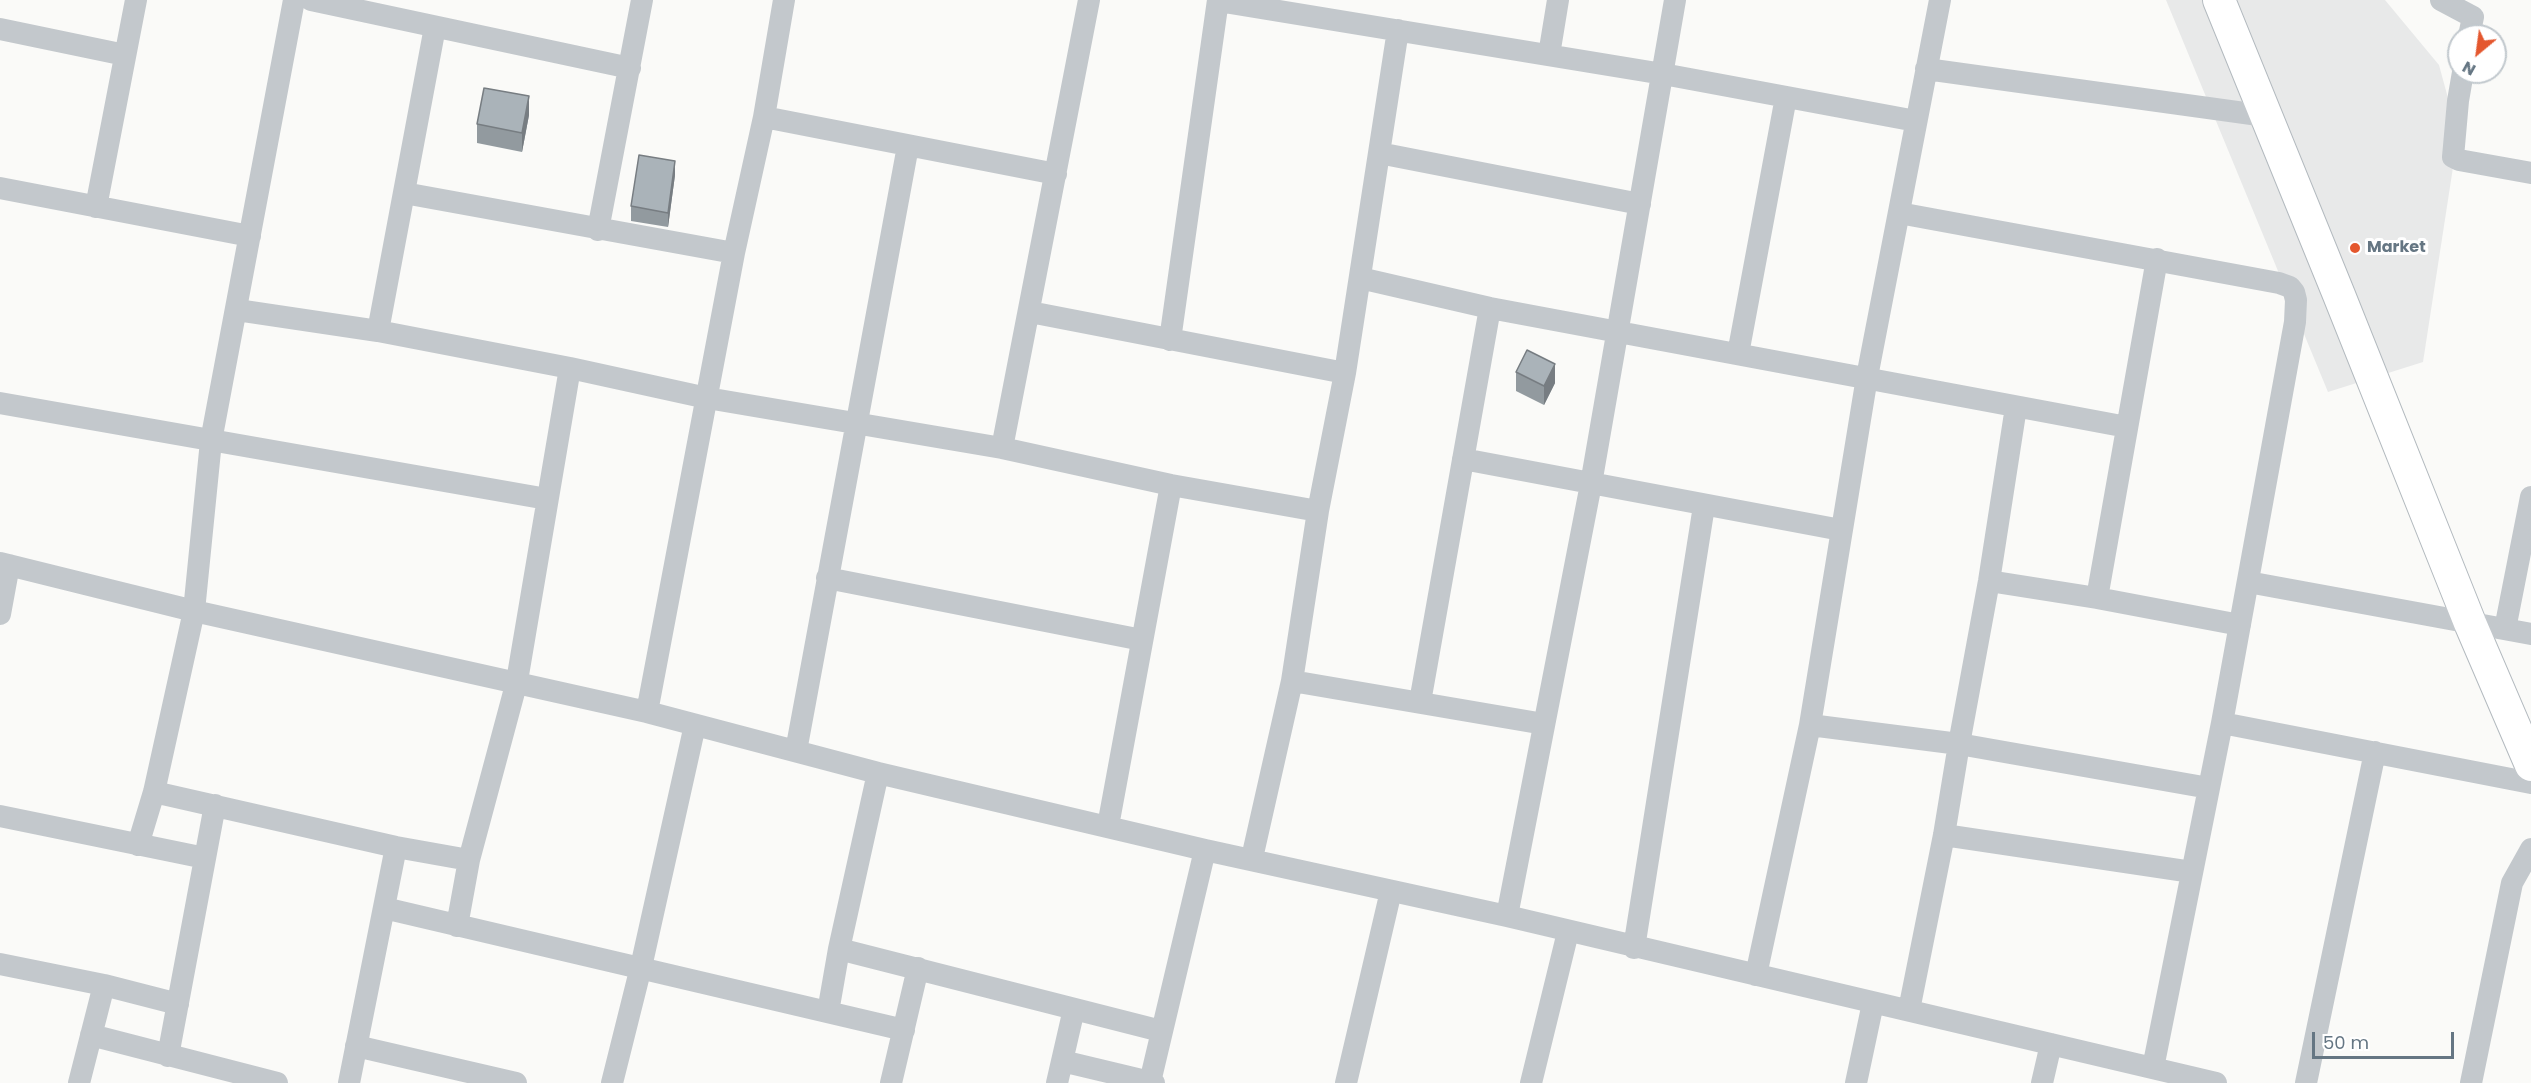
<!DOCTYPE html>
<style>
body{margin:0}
#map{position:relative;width:2531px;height:1083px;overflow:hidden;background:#fafaf8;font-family:Poppins,sans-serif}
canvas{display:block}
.north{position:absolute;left:2447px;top:24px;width:60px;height:60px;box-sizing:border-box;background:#fff;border:2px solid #c1c8cd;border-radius:50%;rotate:209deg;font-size:16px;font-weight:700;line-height:24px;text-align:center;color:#657683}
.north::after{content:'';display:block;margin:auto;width:21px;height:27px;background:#e4572e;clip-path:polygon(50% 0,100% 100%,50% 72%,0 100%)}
.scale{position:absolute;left:2312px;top:1032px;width:142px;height:27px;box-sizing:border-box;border:3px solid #657683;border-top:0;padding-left:8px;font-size:18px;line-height:21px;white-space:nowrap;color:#657683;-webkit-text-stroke:4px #fff;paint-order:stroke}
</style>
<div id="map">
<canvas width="2531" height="1083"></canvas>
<div class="north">N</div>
<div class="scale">50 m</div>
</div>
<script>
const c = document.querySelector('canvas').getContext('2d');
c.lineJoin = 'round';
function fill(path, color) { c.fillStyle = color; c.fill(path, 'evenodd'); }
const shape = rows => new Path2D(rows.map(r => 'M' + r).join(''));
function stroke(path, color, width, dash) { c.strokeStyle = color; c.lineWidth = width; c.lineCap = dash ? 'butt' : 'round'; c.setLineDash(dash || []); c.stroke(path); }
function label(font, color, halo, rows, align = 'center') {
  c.font = font + ' Poppins,sans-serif'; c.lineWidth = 6; c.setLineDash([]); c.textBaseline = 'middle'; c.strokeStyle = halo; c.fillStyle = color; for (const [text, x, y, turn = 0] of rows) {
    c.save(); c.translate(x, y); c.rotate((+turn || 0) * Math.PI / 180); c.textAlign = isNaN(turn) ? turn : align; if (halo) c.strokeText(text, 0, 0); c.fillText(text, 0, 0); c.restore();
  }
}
const built = shape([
 [2166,0,2385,0,2439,65,2458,135,2423,362,2328,392]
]);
const street = shape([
 [311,0,630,68],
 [2441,0,2473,17,2469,36],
 [1218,1,1663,74,1916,121],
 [0,29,125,55],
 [1549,55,1558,0],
 [1926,69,2266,116],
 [2463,72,2458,101,2453,157,2459,160,2531,173],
 [764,117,1056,174],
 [1379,153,1640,204],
 [0,188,250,236],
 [404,193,734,253],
 [96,207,136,0],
 [1899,213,2279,283,2290,287,2294,292,2296,300,2295,322,2222,723,2153,1068],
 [598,230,642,0],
 [1360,278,1490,308,2127,427],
 [237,310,378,331,570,368,707,398,1002,448,1171,485,1318,511],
 [1030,312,1345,373],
 [378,331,435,27],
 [1170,340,1218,0],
 [1738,354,1786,97],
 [0,403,547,499],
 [1002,448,1089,0],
 [1463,459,1841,530],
 [0,563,194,611,647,712,878,773,1205,850,1507,916,2216,1083],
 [827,578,1142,640],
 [1989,581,2097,598,2240,625],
 [2248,582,2531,634],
 [2097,598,2157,259],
 [0,614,9,565],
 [2505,629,2531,497],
 [1292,681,1544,724],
 [1420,702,1490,308],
 [647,712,734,253,764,117,784,0],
 [2222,723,2531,783],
 [1810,725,1959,744,2209,788],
 [796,751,908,146],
 [154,792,396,847,469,860],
 [0,816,205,858],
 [1108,826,1171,485],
 [1944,835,2192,872],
 [138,845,154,792,194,611,211,441,294,0],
 [1252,858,1292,681,1318,511,1345,373,1398,30],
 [384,908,904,1030],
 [1507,916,1591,484,1675,0],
 [457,926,469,860,517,681,570,368],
 [1634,948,1704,506],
 [839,949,1161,1031],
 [0,964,104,985,178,1004],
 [1756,975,1810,725,1867,377,1940,0],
 [1909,1010,1944,835,1959,744,1989,581,2016,407],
 [828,1012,839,949,878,773],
 [91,1035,277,1083],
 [356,1046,516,1083],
 [168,1056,215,805],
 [1062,1061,1154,1083],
 [1150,1082,1205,850],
 [79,1083,104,985],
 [349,1083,396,847],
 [612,1083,641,967,695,725],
 [891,1083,918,968],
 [1057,1083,1074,1009],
 [1346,1083,1391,891],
 [1531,1083,1568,932],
 [1856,1083,1873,1003],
 [2042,1083,2051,1044],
 [2306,1083,2375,752],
 [2471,1083,2512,883,2531,849]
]);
const secondary = shape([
 [2219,0,2339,295,2470,623,2531,765]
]);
const wall = shape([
 [529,115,522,152,477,143,477,124],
 [675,175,668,227,631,221,631,206],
 [1516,372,1555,383,1544,405,1516,391]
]);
const shadedWall = shape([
 [529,96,529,115,522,152,522,133],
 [675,161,675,175,668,227,668,213],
 [1555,364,1555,383,1544,405,1544,386]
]);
const building = shape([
 [484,88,529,96,522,133,477,124,484,88],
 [639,155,675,161,668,213,631,206,639,155],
 [1527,350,1555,364,1544,386,1516,372,1527,350]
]);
const markers = [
 [2355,248,6,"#e4572e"]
];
const poiNames = [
 ["Market",2367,248]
];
fill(built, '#e8e9e9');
stroke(secondary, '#b3babf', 34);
stroke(street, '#c3c8cc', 22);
stroke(secondary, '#fff', 32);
fill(wall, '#929a9f');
fill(shadedWall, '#777d82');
fill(building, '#aab3b9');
stroke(building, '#777d82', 1.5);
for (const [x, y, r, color] of markers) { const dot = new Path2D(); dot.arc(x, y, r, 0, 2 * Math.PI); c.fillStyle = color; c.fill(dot); stroke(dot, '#fff', 2); }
label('bold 16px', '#657683', '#fff', poiNames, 'left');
</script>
